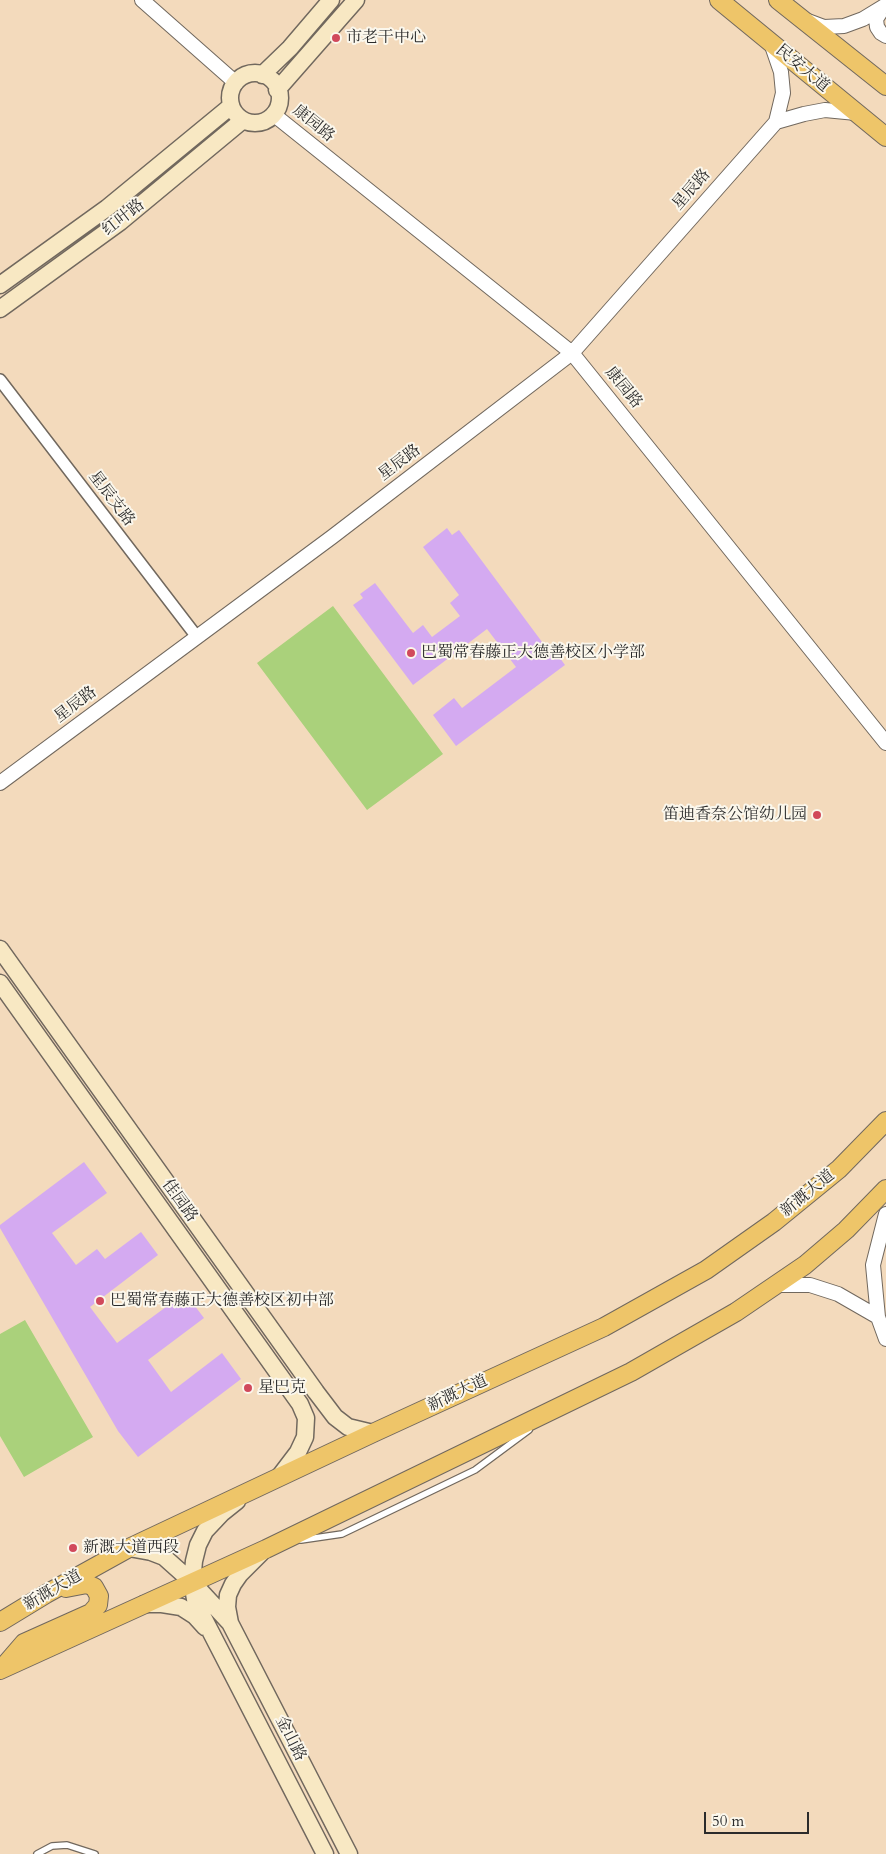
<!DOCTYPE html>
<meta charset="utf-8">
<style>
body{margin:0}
#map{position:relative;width:886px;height:1854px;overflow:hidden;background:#f3dabc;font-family:Cardo,serif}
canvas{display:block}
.scale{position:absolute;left:704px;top:1812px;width:105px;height:22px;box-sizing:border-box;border:2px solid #2b2b2b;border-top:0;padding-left:6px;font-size:15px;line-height:18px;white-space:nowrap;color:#2b2b2b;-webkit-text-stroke:4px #fbf7ec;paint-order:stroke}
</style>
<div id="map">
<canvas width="886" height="1854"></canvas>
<div class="scale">50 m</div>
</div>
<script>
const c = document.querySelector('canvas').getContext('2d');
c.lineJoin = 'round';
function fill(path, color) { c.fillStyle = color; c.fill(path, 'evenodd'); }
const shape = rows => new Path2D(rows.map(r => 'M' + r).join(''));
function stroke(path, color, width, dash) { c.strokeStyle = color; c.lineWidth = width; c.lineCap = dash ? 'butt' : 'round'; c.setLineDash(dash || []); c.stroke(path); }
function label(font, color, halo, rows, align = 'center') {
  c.font = font + ' Cardo,"Noto Serif SC",serif'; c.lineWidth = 4; c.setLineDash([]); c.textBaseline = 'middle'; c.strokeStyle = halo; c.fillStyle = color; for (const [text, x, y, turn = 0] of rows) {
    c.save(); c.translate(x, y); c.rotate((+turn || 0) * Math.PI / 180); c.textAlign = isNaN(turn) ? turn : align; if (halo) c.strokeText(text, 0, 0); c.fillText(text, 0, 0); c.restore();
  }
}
const green = shape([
 [333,606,443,754,367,810,257,663],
 [25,1320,93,1437,24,1477,0,1436,0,1334]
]);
const building = shape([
 [447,528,452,535,459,530,545,646,549,643,565,665,456,746,433,715,454,698,462,708,516,667,487,629,413,685,353,605,363,598,360,594,375,583,413,633,423,625,432,637,460,616,450,603,459,595,423,547],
 [84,1162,107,1193,52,1233,76,1265,97,1249,105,1259,141,1232,158,1255,90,1307,117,1343,185,1293,204,1318,148,1360,171,1392,222,1353,241,1379,138,1457,118,1431,0,1228,0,1225]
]);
const service = shape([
 [301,1540,342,1534,475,1470,529,1430],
 [37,1854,52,1846,67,1845,95,1854]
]);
const minor = shape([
 [0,380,197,637]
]);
const tertiary = shape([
 [142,0,236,83],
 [884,7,876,19,877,27,881,33,886,36],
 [808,21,824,27,844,26,863,19,886,5],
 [273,114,572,353,886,743],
 [776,122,804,114,825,110,856,113],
 [0,783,332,537,572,353,776,122,783,93,781,72,771,43],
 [886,1214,873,1265,878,1317,886,1339],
 [776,1285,810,1285,838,1294,878,1317]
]);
const secondary = shape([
 '230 98a25 25 0 1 1 50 0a25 25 0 1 1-50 0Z',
 [262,75,290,48,331,0],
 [277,90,356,0],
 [0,285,107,208,231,106],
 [0,309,120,222,243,120],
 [0,949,316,1392,335,1417,348,1427,373,1433],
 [0,983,300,1404,306,1418,305,1437,298,1452,279,1477],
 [237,1501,222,1513,205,1531,198,1545,194,1561,192,1582,195,1599,201,1613,325,1854],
 [129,1548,151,1552,164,1557,192,1582,230,1623,349,1854],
 [144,1604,162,1604,181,1607,195,1616,205,1627],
 [230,1623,227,1607,228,1595,233,1584,240,1574,261,1553]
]);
const primary = shape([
 [719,0,886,137],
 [778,0,886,86],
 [0,1622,46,1594,129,1548,373,1433,604,1327,706,1270,774,1222,839,1169,886,1121],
 [5,1665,24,1643,91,1613,98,1605,99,1596,94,1587,87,1584,66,1588],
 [0,1670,266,1549,631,1372,736,1312,805,1265,846,1230,886,1189]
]);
const markers = [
 [336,38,5,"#d1495b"],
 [411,653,5,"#d1495b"],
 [817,815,5,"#d1495b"],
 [100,1301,5,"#d1495b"],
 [248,1388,5,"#d1495b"],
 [73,1548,5,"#d1495b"]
];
const poiNames = [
 ["市老干中心",346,38],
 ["巴蜀常春藤正大德善校区小学部",421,653],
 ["笛迪香奈公馆幼儿园",807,815,"right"],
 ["巴蜀常春藤正大德善校区初中部",110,1301],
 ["星巴克",258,1388],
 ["新溉大道西段",83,1548]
];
const streetNames = [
 ["民安大道",802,69,40],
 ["康园路",313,124,39],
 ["星辰路",692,190,-49],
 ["红叶路",124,218,-38],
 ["康园路",623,388,51],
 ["星辰路",400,463,-37],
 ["星辰支路",111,499,53],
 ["星辰路",76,705,-37],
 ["新溉大道",808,1194,-39],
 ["佳园路",179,1201,54],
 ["新溉大道",458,1394,-25],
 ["新溉大道",53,1591,-30],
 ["金山路",290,1739,63]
];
fill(green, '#aad17b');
fill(building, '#d4aaf1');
stroke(service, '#71685e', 8);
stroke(minor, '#71685e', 14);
stroke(tertiary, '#71685e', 16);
stroke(secondary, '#71685e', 19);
stroke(primary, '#71685e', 20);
stroke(service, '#fff', 5.5);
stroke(minor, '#fff', 11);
stroke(tertiary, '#fff', 14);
stroke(secondary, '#f8e8c3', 16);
stroke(primary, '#eec569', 18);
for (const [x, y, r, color] of markers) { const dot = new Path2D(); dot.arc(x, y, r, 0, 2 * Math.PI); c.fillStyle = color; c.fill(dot); stroke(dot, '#fbf7ec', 2); }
label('16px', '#2b2b2b', '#fbf7ec', poiNames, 'left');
label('16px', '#2b2b2b', '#fbf7ec', streetNames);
</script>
